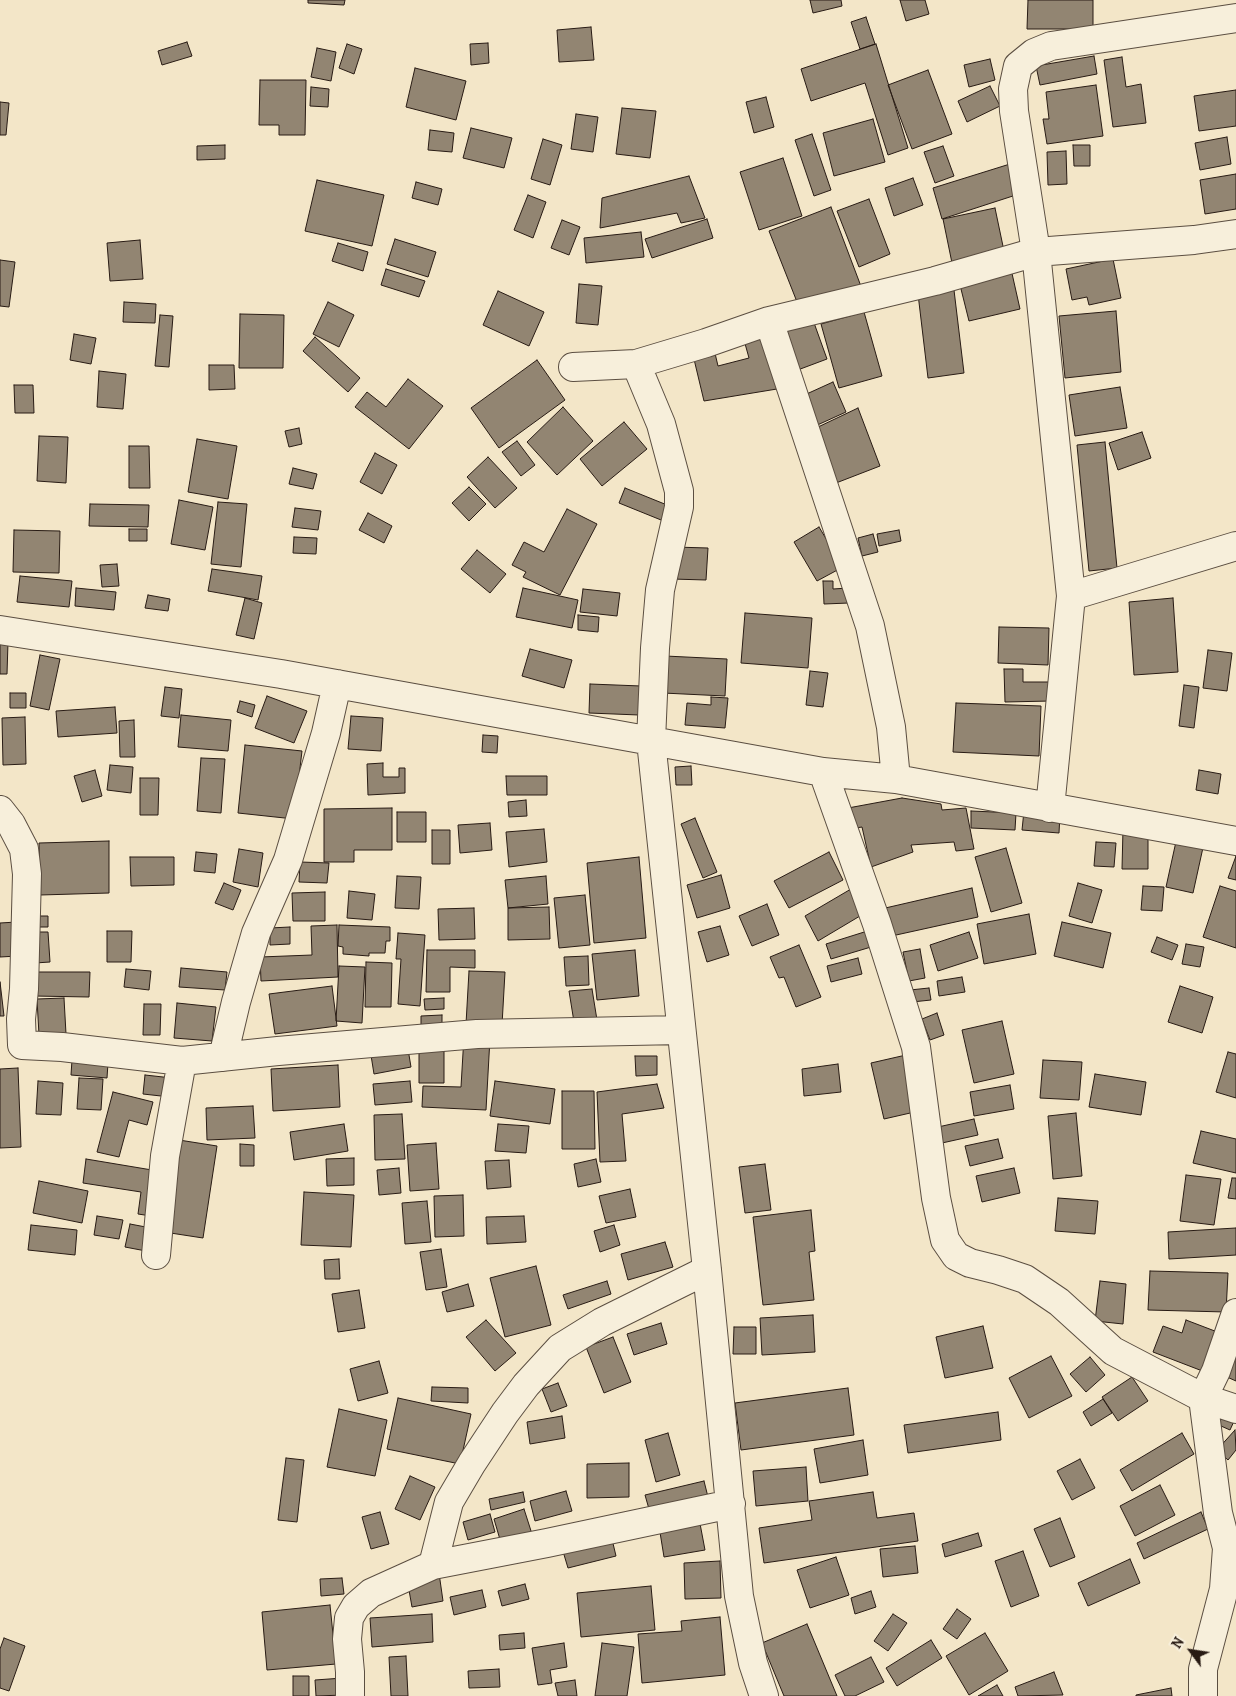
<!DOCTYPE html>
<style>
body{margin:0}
#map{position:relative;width:1236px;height:1696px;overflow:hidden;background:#f3e6c8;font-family:Alegreya,serif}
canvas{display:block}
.north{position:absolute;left:1166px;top:1626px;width:50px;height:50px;-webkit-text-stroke:4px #f7efdb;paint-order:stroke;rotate:301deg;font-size:14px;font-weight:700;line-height:20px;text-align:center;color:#281b14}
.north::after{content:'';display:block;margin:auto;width:18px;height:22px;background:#281b14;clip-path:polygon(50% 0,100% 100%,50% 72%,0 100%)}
</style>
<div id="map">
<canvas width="1236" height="1696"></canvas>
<div class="north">N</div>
</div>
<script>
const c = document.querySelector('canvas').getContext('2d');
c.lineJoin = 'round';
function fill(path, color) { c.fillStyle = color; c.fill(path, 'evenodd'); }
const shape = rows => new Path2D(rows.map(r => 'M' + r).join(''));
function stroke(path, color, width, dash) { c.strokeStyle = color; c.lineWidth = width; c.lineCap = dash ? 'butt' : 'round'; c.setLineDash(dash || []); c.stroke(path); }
const building = shape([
 [308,0,345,0,344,5,308,3,308,0],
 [810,0,841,0,842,6,813,13,810,0],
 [900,0,925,0,929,14,906,21,900,0],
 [1028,0,1093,0,1093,29,1027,29,1028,0],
 [866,17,875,44,860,49,851,22,866,17],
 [591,27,594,60,559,62,557,30,591,27],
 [187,42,192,56,162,65,158,51,187,42],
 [488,43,489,63,471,65,470,44,488,43],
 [347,44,362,49,354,74,339,68,347,44],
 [876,44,908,148,888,155,865,83,811,101,801,69,876,44],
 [317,48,336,52,331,81,311,77,317,48],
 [1094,56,1097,74,1040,85,1036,66,1094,56],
 [1122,57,1126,87,1141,84,1146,123,1113,127,1104,60,1122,57],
 [990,59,995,80,969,87,964,65,990,59],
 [415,68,466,81,456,120,406,107,415,68],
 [928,70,952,134,912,149,888,85,928,70],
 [260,80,306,80,305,135,279,135,279,125,259,125,260,80],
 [1096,85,1103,136,1047,144,1043,119,1049,119,1046,92,1096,85],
 [990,86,1000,106,967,122,958,101,990,86],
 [311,87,329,89,328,107,310,106,311,87],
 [1236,90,1236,126,1199,131,1194,96,1236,90],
 [766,97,774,127,754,133,746,102,766,97],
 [0,102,9,103,6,135,0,135,0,102],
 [622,108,656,111,650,158,616,154,622,108],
 [576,114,598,117,593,152,571,149,576,114],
 [873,119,885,162,834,176,823,133,873,119],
 [471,128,512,138,504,168,463,158,471,128],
 [430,130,454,133,452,152,428,150,430,130],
 [812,134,831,190,814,196,795,140,812,134],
 [1227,137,1231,164,1200,170,1195,143,1227,137],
 [543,139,562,145,550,185,531,179,543,139],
 [225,145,225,159,197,160,197,146,225,145],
 [1073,145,1090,145,1090,166,1074,166,1073,145],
 [943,146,954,176,935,183,924,152,943,146],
 [1066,151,1067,184,1048,185,1047,152,1066,151],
 [783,158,802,216,759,230,740,172,783,158],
 [1010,164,1019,194,942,219,933,188,1010,164],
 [1236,174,1236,209,1205,214,1200,180,1236,174],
 [689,176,705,218,681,223,677,213,600,228,602,198,689,176],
 [913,178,923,205,894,216,885,188,913,178],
 [317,180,384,195,372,246,305,231,317,180],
 [416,182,442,189,438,205,412,198,416,182],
 [528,195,546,202,533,238,514,230,528,195],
 [869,199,890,254,859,267,837,211,869,199],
 [831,207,862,289,801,312,769,231,831,207],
 [995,208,1004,251,952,263,943,219,995,208],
 [707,219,713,238,652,258,645,239,707,219],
 [562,220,580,227,569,255,551,248,562,220],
 [641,232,644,257,586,263,584,238,641,232],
 [395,239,436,252,428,277,387,264,395,239],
 [140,240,143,279,110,281,107,243,140,240],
 [338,243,368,252,363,271,332,261,338,243],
 [1113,259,1121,298,1089,305,1087,297,1072,300,1066,269,1113,259],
 [0,260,15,262,9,307,0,306,0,260],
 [386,269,425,281,419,297,381,285,386,269],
 [1011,269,1020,309,969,321,959,281,1011,269],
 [579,284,602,286,598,325,576,323,579,284],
 [954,290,964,373,928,378,918,294,954,290],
 [498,291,544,312,529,346,483,325,498,291],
 [124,302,156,304,155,323,123,322,124,302],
 [328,302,354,315,339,347,313,334,328,302],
 [1116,311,1121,372,1065,378,1059,316,1116,311],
 [864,312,882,376,839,388,821,324,864,312],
 [240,314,284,315,283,368,239,368,240,314],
 [160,315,173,316,169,367,155,366,160,315],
 [813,320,827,359,795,371,781,331,813,320],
 [74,334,96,338,91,364,70,360,74,334],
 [769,334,783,388,704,401,693,355,714,349,718,366,749,358,744,340,769,334],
 [315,337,360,378,348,392,303,351,315,337],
 [537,360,565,400,499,448,471,408,537,360],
 [209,365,234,365,235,389,209,390,209,365],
 [99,371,126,374,123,409,97,407,99,371],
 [408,379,443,406,409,449,355,407,367,392,386,407,408,379],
 [833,382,846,412,813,427,800,397,833,382],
 [14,385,33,385,34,413,15,413,14,385],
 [1120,387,1127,428,1075,436,1069,395,1120,387],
 [563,407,593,441,557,475,527,442,563,407],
 [858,408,880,466,836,483,816,428,858,408],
 [624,422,647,449,602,486,580,459,624,422],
 [299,428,302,444,289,447,285,431,299,428],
 [1142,432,1151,458,1118,470,1109,443,1142,432],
 [39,436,68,437,66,483,37,481,39,436],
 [197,439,237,446,228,499,188,492,197,439],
 [517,441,535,465,521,476,502,452,517,441],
 [1105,442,1117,568,1089,571,1077,445,1105,442],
 [129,446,149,446,150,488,129,488,129,446],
 [375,453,397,465,382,494,360,482,375,453],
 [488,457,517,488,495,508,467,477,488,457],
 [293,468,317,474,313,489,289,484,293,468],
 [469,487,486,504,469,521,452,503,469,487],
 [625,488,672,507,666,522,619,503,625,488],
 [179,500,213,507,205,550,171,544,179,500],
 [218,502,247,504,241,567,211,564,218,502],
 [90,504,149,505,148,527,89,526,90,504],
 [295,508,321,511,318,530,292,527,295,508],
 [567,509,597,524,560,595,523,577,526,572,512,565,524,542,544,552,567,509],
 [368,513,392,526,384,543,359,530,368,513],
 [819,527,843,567,817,581,794,542,819,527],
 [129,529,147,529,147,541,129,541,129,529],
 [14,530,60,531,59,573,13,572,14,530],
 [899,530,901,541,879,546,877,534,899,530],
 [873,534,878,552,862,556,858,538,873,534],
 [294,537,317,538,316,554,293,553,294,537],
 [674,547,708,548,706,580,672,579,674,547],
 [477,550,506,574,490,593,461,569,477,550],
 [117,564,119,586,102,587,100,565,117,564],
 [212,569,262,576,258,600,208,591,212,569],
 [20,576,72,581,69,607,17,602,20,576],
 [823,581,833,581,833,589,848,588,849,603,824,604,823,581],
 [76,588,116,592,114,610,75,606,76,588],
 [523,588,578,600,572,628,516,617,523,588],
 [583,589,620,593,617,616,580,612,583,589],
 [148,595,170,599,168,611,145,608,148,595],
 [245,598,262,603,254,639,236,635,245,598],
 [1173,598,1178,672,1134,675,1129,602,1173,598],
 [745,613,812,618,808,668,741,663,745,613],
 [578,615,599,617,598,632,578,630,578,615],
 [999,627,1049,628,1048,665,998,663,999,627],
 [0,642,8,642,7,674,0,674,0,642],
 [530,649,572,660,564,688,522,676,530,649],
 [1208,650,1232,653,1227,691,1203,688,1208,650],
 [40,655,60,659,49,710,30,706,40,655],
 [665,656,727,659,725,696,663,693,665,656],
 [1004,669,1023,669,1023,682,1051,682,1051,701,1005,702,1004,669],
 [810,671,828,673,823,707,806,705,810,671],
 [590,684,641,686,639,715,589,713,590,684],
 [1184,685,1199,687,1194,728,1179,726,1184,685],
 [165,687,182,689,179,718,161,716,165,687],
 [10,693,26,693,26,708,10,708,10,693],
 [267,696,307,711,294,743,255,728,267,696],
 [711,697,728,698,725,728,685,725,687,703,711,705,711,697],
 [240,701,255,705,252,717,237,712,240,701],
 [956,703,1041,706,1039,756,953,752,956,703],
 [115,707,117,733,58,737,56,711,115,707],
 [181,715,231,720,228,751,178,747,181,715],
 [351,716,383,718,381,751,348,749,351,716],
 [25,717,26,764,3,765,2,718,25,717],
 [134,720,135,757,120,757,119,721,134,720],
 [483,735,498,736,497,753,482,752,483,735],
 [245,745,302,751,294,819,238,813,245,745],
 [201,758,225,759,221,813,197,811,201,758],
 [383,763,383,777,399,777,399,768,405,768,405,793,368,795,367,764,383,763],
 [110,765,133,767,131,793,107,790,110,765],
 [691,766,692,785,676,785,675,767,691,766],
 [95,770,102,796,82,802,74,776,95,770],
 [1199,770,1221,774,1218,794,1196,790,1199,770],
 [506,776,547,776,547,795,507,795,506,776],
 [140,778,159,778,158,815,140,815,140,778],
 [902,798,941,804,942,810,966,808,974,849,956,851,954,842,911,845,913,852,871,867,862,827,850,829,848,808,902,798],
 [526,800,527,816,509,817,508,802,526,800],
 [392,808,392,850,354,850,354,862,324,862,324,809,392,808],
 [971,811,1016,813,1015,830,971,828,971,811],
 [1024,811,1060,814,1059,833,1022,830,1024,811],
 [397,812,426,812,426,842,397,842,397,812],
 [695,818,717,872,703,878,681,824,695,818],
 [490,823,492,850,460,853,458,825,490,823],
 [544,829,547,862,509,867,506,832,544,829],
 [1123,829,1148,829,1148,869,1122,869,1123,829],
 [432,830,450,830,450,864,432,864,432,830],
 [1177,837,1204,843,1193,893,1166,887,1177,837],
 [109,841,109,893,40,895,39,843,109,841],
 [1096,842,1116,843,1114,867,1094,866,1096,842],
 [1006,848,1022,903,991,912,975,857,1006,848],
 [239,849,263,853,258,887,233,882,239,849],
 [196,852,217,854,215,873,194,871,196,852],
 [829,852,843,880,789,908,774,881,829,852],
 [1236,856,1236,880,1228,878,1236,856],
 [130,857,174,857,174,885,131,886,130,857],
 [639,857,646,938,594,943,587,863,639,857],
 [300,862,329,863,327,883,299,882,300,862],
 [721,875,730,908,697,918,687,885,721,875],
 [397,876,421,877,419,909,395,908,397,876],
 [546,876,548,904,508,908,505,880,546,876],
 [224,883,241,890,233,910,215,903,224,883],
 [1078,883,1102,890,1092,923,1069,916,1078,883],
 [1143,886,1164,887,1162,911,1141,910,1143,886],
 [1220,886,1236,891,1236,948,1203,937,1220,886],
 [972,888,978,917,887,937,881,909,972,888],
 [851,889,865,913,818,941,805,916,851,889],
 [349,891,375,894,372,920,347,918,349,891],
 [325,892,325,921,293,921,292,893,325,892],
 [585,895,590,945,559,948,554,898,585,895],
 [767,904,779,935,752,946,739,916,767,904],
 [549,907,550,939,508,940,508,908,549,907],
 [474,908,475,939,439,940,438,909,474,908],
 [1029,914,1036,954,984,964,977,924,1029,914],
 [35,916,48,916,48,927,35,927,35,916],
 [17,922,18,956,0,957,0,923,17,922],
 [1062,922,1111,933,1103,968,1054,956,1062,922],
 [337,925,338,977,261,981,260,957,312,955,311,926,337,925],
 [339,925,390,927,390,941,386,941,385,953,369,953,369,956,343,954,343,947,338,946,339,925],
 [720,926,729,955,707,962,698,932,720,926],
 [290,927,290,944,270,945,270,928,290,927],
 [877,928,881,944,831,959,826,944,877,928],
 [107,931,132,931,131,962,107,962,107,931],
 [34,932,48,932,50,962,35,963,34,932],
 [969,932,978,958,938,971,930,945,969,932],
 [398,933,425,935,420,1006,398,1004,401,959,396,959,398,933],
 [1157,937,1178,945,1172,960,1151,952,1157,937],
 [1186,944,1204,947,1200,967,1182,964,1186,944],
 [799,945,821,997,796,1007,784,977,779,978,770,957,799,945],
 [920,949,925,978,909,981,903,952,920,949],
 [427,950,475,950,475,968,450,967,450,992,426,992,427,950],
 [635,950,639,996,597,1000,592,954,635,950],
 [588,956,589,985,566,986,564,957,588,956],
 [858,958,862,974,831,982,827,966,858,958],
 [366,962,392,963,391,1007,365,1007,366,962],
 [339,966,365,967,362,1023,336,1021,339,966],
 [181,968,227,972,225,990,179,987,181,968],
 [126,969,151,971,149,990,124,987,126,969],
 [469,971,505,972,502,1025,466,1024,469,971],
 [35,972,90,972,89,997,34,996,35,972],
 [962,977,965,992,939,996,937,981,962,977],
 [0,982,4,1016,0,1016,0,982],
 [332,986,337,1026,275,1034,269,994,332,986],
 [1180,986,1213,997,1202,1033,1168,1022,1180,986],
 [929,988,931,1000,912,1002,910,990,929,988],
 [592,989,597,1020,574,1022,569,991,592,989],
 [64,998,66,1034,39,1035,37,999,64,998],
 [444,998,444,1009,425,1010,424,999,444,998],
 [177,1003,216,1007,212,1041,174,1038,177,1003],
 [144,1004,161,1004,160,1035,143,1035,144,1004],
 [937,1013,944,1035,930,1040,922,1019,937,1013],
 [442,1015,442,1027,421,1028,421,1016,442,1015],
 [1002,1021,1014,1074,974,1083,962,1030,1002,1021],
 [464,1036,490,1038,486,1110,422,1107,423,1086,461,1087,464,1036],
 [419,1041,444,1041,444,1083,419,1083,419,1041],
 [407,1043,411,1067,374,1074,370,1049,407,1043],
 [1228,1052,1236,1054,1236,1098,1216,1092,1228,1052],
 [906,1055,919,1111,884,1119,871,1063,906,1055],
 [635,1056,657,1056,657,1075,636,1076,635,1056],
 [72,1060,108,1063,107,1078,71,1075,72,1060],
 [1043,1060,1082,1062,1079,1100,1040,1098,1043,1060],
 [838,1064,841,1092,804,1096,802,1069,838,1064],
 [338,1065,340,1107,273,1111,271,1069,338,1065],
 [18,1068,21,1147,0,1148,0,1069,18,1068],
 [1095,1074,1146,1082,1141,1115,1089,1107,1095,1074],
 [145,1075,172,1078,170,1097,143,1094,145,1075],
 [79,1078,103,1079,101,1110,77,1109,79,1078],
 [38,1081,63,1083,61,1115,36,1114,38,1081],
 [410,1081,412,1102,375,1105,373,1084,410,1081],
 [495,1081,555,1089,550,1124,490,1116,495,1081],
 [657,1084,664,1108,622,1114,626,1161,600,1162,597,1092,657,1084],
 [1010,1085,1014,1109,974,1116,970,1092,1010,1085],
 [562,1091,594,1091,595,1149,562,1149,562,1091],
 [113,1092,153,1102,147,1125,129,1120,119,1157,97,1152,113,1092],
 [253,1106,255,1138,207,1140,206,1108,253,1106],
 [1076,1113,1082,1176,1053,1179,1048,1116,1076,1113],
 [402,1114,405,1159,375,1160,374,1115,402,1114],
 [974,1119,978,1135,942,1143,938,1127,974,1119],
 [344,1124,348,1151,294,1160,290,1132,344,1124],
 [498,1124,529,1126,526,1153,495,1151,498,1124],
 [1201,1131,1236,1139,1236,1173,1193,1163,1201,1131],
 [998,1139,1003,1158,970,1166,965,1146,998,1139],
 [179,1140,217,1146,203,1238,164,1232,179,1140],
 [436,1143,439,1189,410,1191,407,1145,436,1143],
 [240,1144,254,1145,254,1166,240,1166,240,1144],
 [354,1158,354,1185,327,1186,326,1159,354,1158],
 [86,1159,158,1171,151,1216,138,1214,141,1192,83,1183,86,1159],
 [596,1159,601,1182,578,1187,574,1164,596,1159],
 [509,1160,511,1187,487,1189,485,1161,509,1160],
 [765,1164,771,1210,745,1213,739,1167,765,1164],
 [399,1168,401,1193,379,1195,377,1170,399,1168],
 [1014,1168,1020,1193,982,1202,976,1176,1014,1168],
 [1186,1175,1221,1179,1214,1225,1180,1221,1186,1175],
 [1232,1178,1236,1178,1236,1199,1228,1198,1232,1178],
 [39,1181,88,1191,82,1223,33,1213,39,1181],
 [630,1189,636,1217,606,1223,599,1196,630,1189],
 [304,1192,354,1195,351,1247,301,1245,304,1192],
 [463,1195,464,1236,435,1237,434,1196,463,1195],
 [1058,1198,1098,1201,1095,1234,1055,1231,1058,1198],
 [427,1201,431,1242,405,1244,402,1203,427,1201],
 [811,1210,815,1251,809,1252,814,1300,763,1305,753,1217,811,1210],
 [97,1216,123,1220,119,1239,94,1235,97,1216],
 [524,1216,526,1242,487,1244,486,1217,524,1216],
 [130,1224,151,1228,146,1251,125,1247,130,1224],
 [31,1225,77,1230,75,1255,28,1250,31,1225],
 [614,1225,620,1245,600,1252,594,1231,614,1225],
 [1236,1228,1236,1255,1169,1259,1168,1232,1236,1228],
 [665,1242,673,1267,628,1280,621,1254,665,1242],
 [441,1249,447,1287,426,1290,420,1252,441,1249],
 [339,1259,340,1279,325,1279,324,1260,339,1259],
 [536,1266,551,1325,505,1337,490,1278,536,1266],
 [1150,1271,1228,1273,1226,1312,1148,1310,1150,1271],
 [607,1281,611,1294,568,1309,563,1295,607,1281],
 [1100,1281,1126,1284,1123,1324,1095,1321,1100,1281],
 [468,1284,474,1306,447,1312,442,1292,468,1284],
 [359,1290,365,1328,338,1332,332,1294,359,1290],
 [813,1315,815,1352,762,1355,760,1318,813,1315],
 [486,1320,516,1353,495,1371,466,1337,486,1320],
 [1186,1320,1220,1333,1205,1372,1153,1352,1163,1326,1182,1333,1186,1320],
 [661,1323,667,1344,634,1355,627,1334,661,1323],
 [983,1326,993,1368,945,1378,936,1337,983,1326],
 [734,1327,756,1327,756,1354,733,1354,734,1327],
 [613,1337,631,1382,604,1393,586,1347,613,1337],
 [1236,1355,1236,1381,1227,1377,1236,1355],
 [1051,1356,1072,1396,1029,1418,1009,1378,1051,1356],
 [1090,1357,1105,1375,1086,1392,1070,1374,1090,1357],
 [379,1361,388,1393,358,1401,350,1369,379,1361],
 [1132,1377,1148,1401,1118,1421,1102,1397,1132,1377],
 [558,1383,567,1406,551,1412,542,1389,558,1383],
 [432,1387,468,1388,468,1403,431,1401,432,1387],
 [848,1388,854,1435,741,1450,735,1403,848,1388],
 [398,1398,471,1414,460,1464,387,1449,398,1398],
 [1103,1399,1112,1413,1091,1426,1083,1412,1103,1399],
 [339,1409,387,1420,375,1476,327,1467,339,1409],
 [1217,1411,1235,1419,1230,1430,1212,1422,1217,1411],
 [998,1412,1001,1440,908,1453,904,1425,998,1412],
 [562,1416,565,1438,530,1444,527,1422,562,1416],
 [1235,1430,1236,1450,1228,1460,1217,1450,1235,1430],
 [668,1433,680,1475,656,1482,645,1440,668,1433],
 [1182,1433,1194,1454,1132,1491,1120,1470,1182,1433],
 [863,1440,868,1475,820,1483,814,1449,863,1440],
 [286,1458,304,1460,297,1522,278,1520,286,1458],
 [1080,1459,1095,1488,1072,1500,1057,1471,1080,1459],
 [629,1463,629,1497,587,1498,587,1464,629,1463],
 [806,1467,808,1501,756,1506,753,1471,806,1467],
 [410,1476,435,1487,420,1520,395,1509,410,1476],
 [704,1481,708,1497,649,1509,645,1495,704,1481],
 [1160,1485,1175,1515,1135,1536,1120,1506,1160,1485],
 [566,1491,572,1511,535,1521,530,1501,566,1491],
 [523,1492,525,1502,491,1510,489,1499,523,1492],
 [873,1492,877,1518,914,1513,918,1541,764,1563,759,1528,812,1520,809,1501,873,1492],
 [524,1509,532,1534,501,1543,494,1519,524,1509],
 [380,1512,389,1544,371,1549,362,1517,380,1512],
 [1201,1512,1208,1529,1144,1559,1137,1543,1201,1512],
 [698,1513,705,1550,664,1557,658,1520,698,1513],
 [490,1514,495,1532,468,1540,463,1522,490,1514],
 [1060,1518,1075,1557,1050,1567,1034,1529,1060,1518],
 [978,1533,982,1546,945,1557,942,1544,978,1533],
 [611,1535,616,1556,568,1568,562,1548,611,1535],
 [915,1546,918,1573,883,1577,880,1549,915,1546],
 [1023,1551,1039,1596,1011,1607,995,1561,1023,1551],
 [836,1557,849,1595,810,1608,797,1570,836,1557],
 [1130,1559,1140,1583,1088,1606,1078,1583,1130,1559],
 [720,1561,721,1598,685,1599,684,1563,720,1561],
 [439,1573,443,1601,412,1607,407,1579,439,1573],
 [342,1578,344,1594,321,1596,320,1579,342,1578],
 [525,1584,529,1599,502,1606,498,1591,525,1584],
 [651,1586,655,1630,581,1637,577,1593,651,1586],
 [482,1590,486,1607,454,1615,450,1597,482,1590],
 [871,1591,876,1607,855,1614,851,1598,871,1591],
 [330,1605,336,1664,267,1670,262,1612,330,1605],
 [957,1609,971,1619,957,1639,943,1629,957,1609],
 [432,1614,433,1642,372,1647,370,1618,432,1614],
 [893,1614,907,1623,888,1651,874,1641,893,1614],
 [720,1617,725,1675,642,1683,638,1634,682,1631,681,1621,720,1617],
 [807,1624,837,1696,784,1696,762,1643,807,1624],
 [524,1633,525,1648,500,1650,499,1635,524,1633],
 [985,1633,1008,1671,969,1695,946,1656,985,1633],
 [4,1638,25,1646,9,1691,0,1688,0,1649,4,1638],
 [931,1640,942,1658,897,1686,886,1668,931,1640],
 [564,1643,567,1667,550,1670,552,1683,538,1685,532,1648,564,1643],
 [602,1643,634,1647,627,1696,595,1696,602,1643],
 [406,1656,408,1696,391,1696,389,1657,406,1656],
 [871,1657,884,1682,855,1696,845,1696,835,1675,871,1657],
 [499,1669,500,1687,469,1688,468,1671,499,1669],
 [1054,1672,1063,1695,1018,1696,1015,1687,1054,1672],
 [293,1676,309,1676,309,1696,293,1696,293,1676],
 [343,1678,344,1695,316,1696,315,1680,343,1678],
 [575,1680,577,1696,558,1696,555,1683,575,1680],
 [997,1685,1003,1696,978,1696,997,1685],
 [1171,1688,1172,1696,1136,1696,1136,1695,1171,1688]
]);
const minor = shape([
 [769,321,870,626,891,727,896,779],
 [636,364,661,424,679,491,679,507,660,590,655,648,651,741,707,1270,739,1596,753,1663,764,1696],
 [573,367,636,364,706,343,769,321,935,281,1036,252,1194,240,1236,234],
 [1071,596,1236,546],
 [0,630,281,674,823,772,896,779,1236,841],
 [823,772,877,924,916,1047,936,1198,945,1240,956,1256,970,1263,998,1270,1025,1279,1059,1302,1113,1351,1203,1398,1236,1409],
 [1050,808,1071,596,1036,252,1014,111,1013,89,1018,66,1034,53,1051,46,1236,18],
 [0,810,11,824,24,849,27,874,24,989,21,1019,22,1045,62,1047,182,1061,278,1051,477,1034,681,1030],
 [223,1057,236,1002,256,933,288,860,326,733,337,684],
 [156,1255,165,1156,182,1061],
 [433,1565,449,1502,472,1463,505,1413,526,1385,560,1348,602,1322,707,1270],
 [350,1696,350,1672,347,1639,349,1618,356,1606,371,1593,433,1565,547,1543,731,1504],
 [1203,1696,1203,1669,1224,1589,1227,1548,1218,1513,1203,1398,1216,1371,1236,1313]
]);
fill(building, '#928572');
stroke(building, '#281b14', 1);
stroke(minor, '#5b4e41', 30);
stroke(minor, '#f7efdb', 28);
</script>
